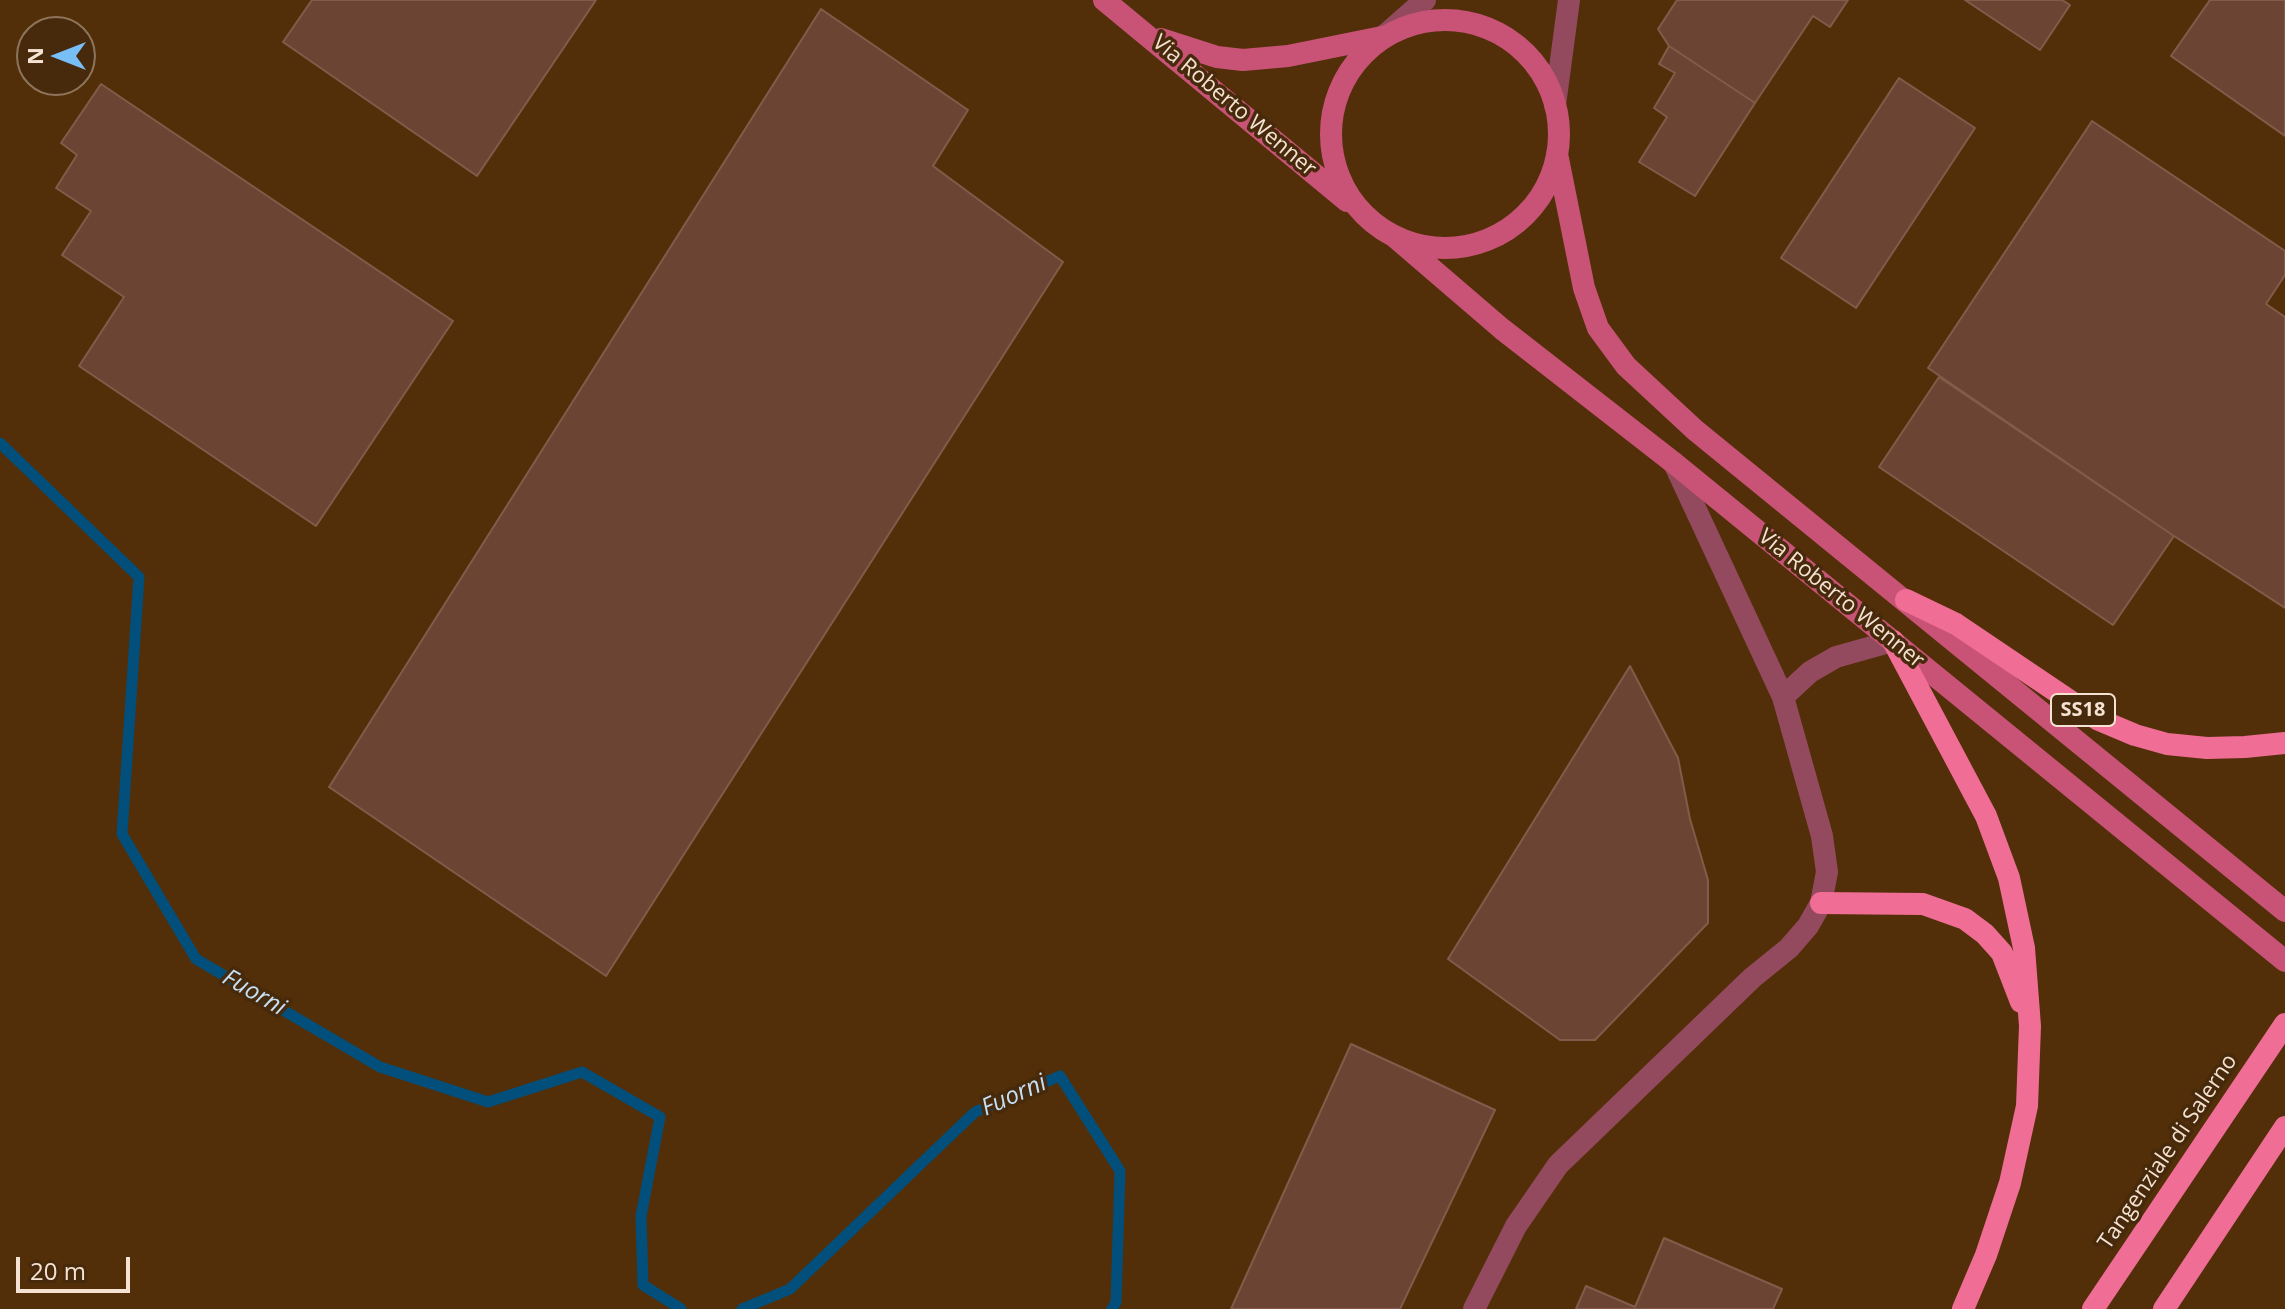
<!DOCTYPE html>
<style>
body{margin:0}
#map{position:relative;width:2285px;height:1309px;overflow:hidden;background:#472a0b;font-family:"Open Sans",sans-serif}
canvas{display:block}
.north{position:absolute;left:16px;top:16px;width:80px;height:80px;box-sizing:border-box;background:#472a0b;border:2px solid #8d745b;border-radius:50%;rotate:270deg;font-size:22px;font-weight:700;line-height:32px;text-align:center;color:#f5e2d2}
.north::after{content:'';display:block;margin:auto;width:28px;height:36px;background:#78bff7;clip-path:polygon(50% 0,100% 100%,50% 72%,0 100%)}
.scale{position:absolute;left:16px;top:1257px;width:114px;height:36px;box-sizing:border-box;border:4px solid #f5e2d2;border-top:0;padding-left:10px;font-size:24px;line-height:28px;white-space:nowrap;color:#f5e2d2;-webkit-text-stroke:6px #472a0b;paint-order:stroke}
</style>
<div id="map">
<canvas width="2285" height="1309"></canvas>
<div class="north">N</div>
<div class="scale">20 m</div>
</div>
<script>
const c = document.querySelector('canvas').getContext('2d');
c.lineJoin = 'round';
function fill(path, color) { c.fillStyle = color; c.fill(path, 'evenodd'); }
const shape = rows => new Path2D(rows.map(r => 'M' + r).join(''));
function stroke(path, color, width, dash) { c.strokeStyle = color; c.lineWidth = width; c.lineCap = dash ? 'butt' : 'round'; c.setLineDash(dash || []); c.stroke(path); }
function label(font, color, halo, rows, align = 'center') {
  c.font = font + ' "Open Sans",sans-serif'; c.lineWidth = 7; c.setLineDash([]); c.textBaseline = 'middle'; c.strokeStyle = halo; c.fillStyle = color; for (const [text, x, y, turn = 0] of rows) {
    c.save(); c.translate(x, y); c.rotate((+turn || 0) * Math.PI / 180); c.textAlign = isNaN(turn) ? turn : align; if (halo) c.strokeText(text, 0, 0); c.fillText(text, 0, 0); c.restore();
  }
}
const built = shape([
 [0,0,2285,0,2285,1309,0,1309],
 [32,32,80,32,80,80,32,80]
]);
const stream = shape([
 [0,443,139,577,122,834,196,959,380,1067,488,1102,582,1072,660,1117,641,1216,643,1285,681,1309],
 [742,1309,790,1289,975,1112,1060,1076,1120,1171,1116,1302,1112,1309]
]);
const building = shape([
 [312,0,596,0,477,176,283,42,312,0],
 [1677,0,1848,0,1830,27,1813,16,1755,103,1669,46,1658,29,1677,0],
 [1965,0,2062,0,2070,5,2040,50,1965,0],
 [2210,0,2285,0,2285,136,2171,56,2210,0],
 [821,9,968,110,933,166,1063,262,606,976,329,787,821,9],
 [1669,46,1755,103,1695,196,1639,162,1667,117,1654,108,1675,73,1659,64,1669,46],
 [1899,78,1975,128,1856,308,1781,258,1899,78],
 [101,84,453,321,316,526,79,366,124,297,62,255,91,211,56,188,77,155,61,143,101,84],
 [2092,121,2285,251,2285,275,2266,304,2285,317,2285,608,2174,536,1928,368,2092,121],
 [1939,377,2174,536,2113,625,1879,467,1939,377],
 [1630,666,1678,758,1690,819,1708,880,1708,923,1595,1040,1560,1040,1448,959,1630,666],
 [1351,1044,1495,1110,1400,1309,1231,1309,1351,1044],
 [1664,1238,1782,1289,1773,1309,1576,1309,1586,1286,1635,1307,1664,1238]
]);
const minor = shape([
 [1383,37,1425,0],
 [1555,105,1569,0],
 [1783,697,1810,672,1836,657,1893,641],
 [1474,1309,1516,1226,1558,1165,1752,978,1789,948,1808,926,1821,903,1827,872,1822,836,1783,697,1674,463]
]);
const secondary = shape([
 [1104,0,1347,201],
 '1331 134a114 114 0 1 1 228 0a114 114 0 1 1-228 0Z',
 [1161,39,1217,57,1243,60,1288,56,1382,37],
 [1557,154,1584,288,1598,328,1626,366,1695,430,2285,911],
 [1396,238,1502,329,1674,463,2285,961]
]);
const trunk = shape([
 [1906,600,1956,624,2097,719,2135,735,2167,744,2207,748,2245,747,2285,743],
 [1893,641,1986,816,2009,878,2024,948,2030,1026,2027,1106,2010,1183,1986,1255,1963,1309],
 [1821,903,1923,904,1965,919,1985,934,2002,953,2021,1002],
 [2093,1309,2285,1024],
 [2164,1309,2285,1127]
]);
const shields = [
 [2083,710,64]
];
const shieldNames = [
 ["SS18",2083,710]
];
const streetNames = [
 ["Via Roberto Wenner",1234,106,40],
 ["Via Roberto Wenner",1841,599,39],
 ["Tangenziale di Salerno",2168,1152,-56]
];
const waterNames = [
 ["Fuorni",254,993,30],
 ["Fuorni",1014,1096,-24]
];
fill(built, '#522f08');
stroke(stream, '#024f7b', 11);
fill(building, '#6c4434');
stroke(building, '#845b4a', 2);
stroke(minor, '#944a5e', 22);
stroke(secondary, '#c95377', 22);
stroke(trunk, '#f06e96', 22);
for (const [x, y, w] of shields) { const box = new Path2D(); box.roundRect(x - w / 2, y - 16, w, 32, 6); c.fillStyle = '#472a0b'; c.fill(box); stroke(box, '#f5e2d2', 2); }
label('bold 20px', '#f5e2d2', null, shieldNames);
label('22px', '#f5e2d2', '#472a0b', streetNames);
label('italic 24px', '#c6dff4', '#472a0b', waterNames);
</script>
